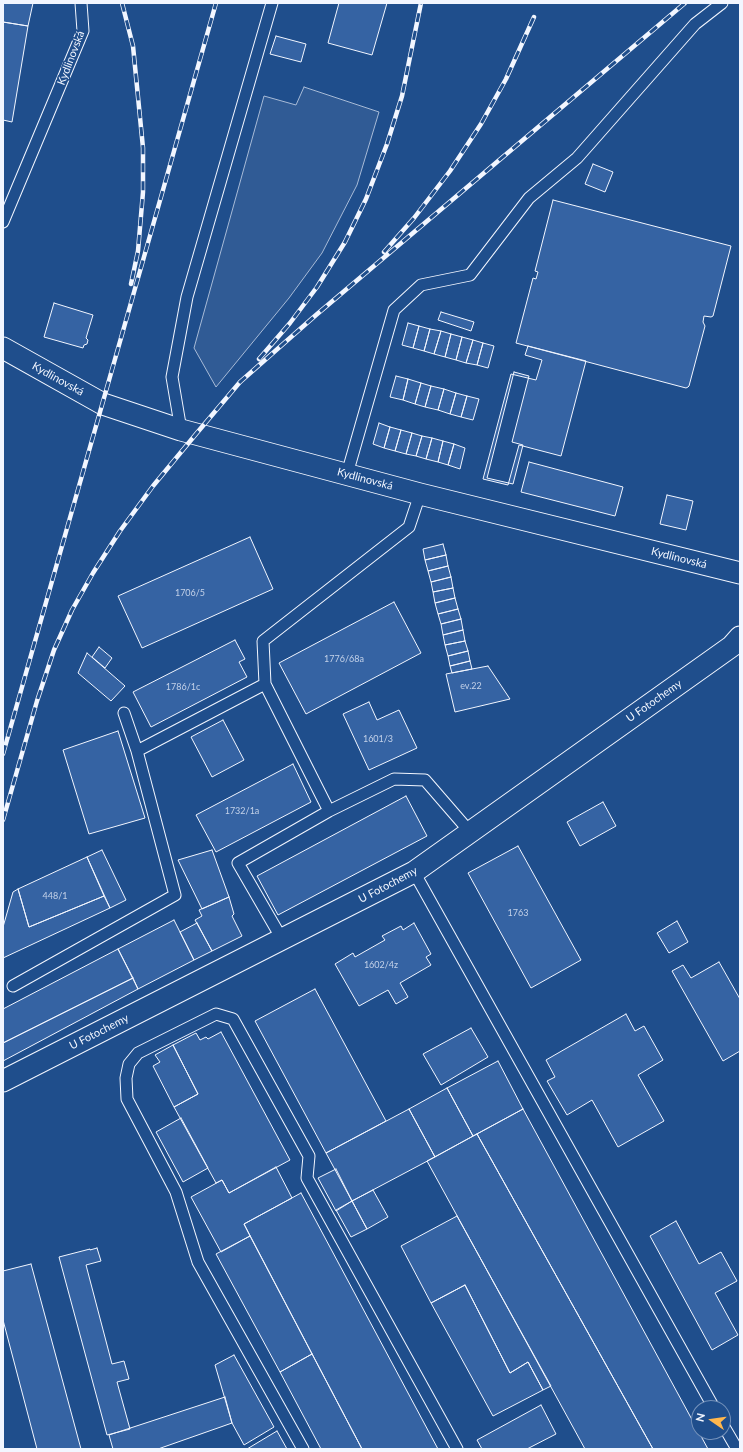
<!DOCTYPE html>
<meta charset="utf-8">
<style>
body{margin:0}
#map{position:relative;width:743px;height:1452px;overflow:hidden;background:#1f4e8c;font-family:Lato,sans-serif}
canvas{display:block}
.frame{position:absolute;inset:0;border:4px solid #f2f6ff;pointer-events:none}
.north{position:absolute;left:691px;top:1400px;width:40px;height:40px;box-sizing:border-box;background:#1f4e8c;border:1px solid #7391ba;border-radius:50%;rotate:283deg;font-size:11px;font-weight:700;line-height:16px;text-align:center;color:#f2f6ff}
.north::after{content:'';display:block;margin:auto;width:14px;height:18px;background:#ffb74d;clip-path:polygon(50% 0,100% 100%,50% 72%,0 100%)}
</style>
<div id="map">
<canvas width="743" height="1452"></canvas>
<div class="frame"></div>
<div class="north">N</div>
</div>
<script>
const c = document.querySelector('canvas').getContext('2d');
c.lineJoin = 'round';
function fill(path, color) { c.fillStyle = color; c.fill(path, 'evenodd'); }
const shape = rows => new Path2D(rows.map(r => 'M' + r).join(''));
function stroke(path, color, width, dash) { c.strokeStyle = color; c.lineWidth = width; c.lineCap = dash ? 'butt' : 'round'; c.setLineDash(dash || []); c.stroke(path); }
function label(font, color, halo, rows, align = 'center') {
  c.font = font + ' Lato,sans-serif'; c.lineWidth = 3; c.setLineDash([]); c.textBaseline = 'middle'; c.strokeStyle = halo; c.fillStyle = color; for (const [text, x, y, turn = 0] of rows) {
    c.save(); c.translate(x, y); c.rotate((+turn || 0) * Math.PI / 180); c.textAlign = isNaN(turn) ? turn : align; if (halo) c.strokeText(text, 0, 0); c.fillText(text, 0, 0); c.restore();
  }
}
const parking = shape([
 [304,87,379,112,357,185,322,253,289,298,216,387,194,348,264,96,296,105,304,87]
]);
const building = shape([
 [3,3,33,3,28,26,3,22,3,3],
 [339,3,387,3,372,55,328,43,339,3],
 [3,22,28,26,12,122,3,120,3,22],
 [276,36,306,44,301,62,270,54,276,36],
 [593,164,613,172,605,192,585,184,593,164],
 [553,200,731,246,713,316,711,317,704,316,703,322,705,326,689,386,688,387,686,388,516,343,533,278,536,279,538,272,535,271,553,200],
 [54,303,93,315,86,338,88,340,87,344,84,345,83,348,44,337,54,303],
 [441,312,474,322,471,331,438,320,441,312],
 [408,323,419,326,413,348,402,345,408,323],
 [419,326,430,329,424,351,413,348,419,326],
 [430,329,441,331,434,354,424,351,430,329],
 [441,331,451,334,445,357,434,354,441,331],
 [451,334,462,337,456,360,445,357,451,334],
 [462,337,473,340,466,363,456,360,462,337],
 [473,340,483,343,477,365,466,363,473,340],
 [483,343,494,346,488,368,477,365,483,343],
 [528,346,586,361,561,456,519,445,508,485,483,479,511,374,536,380,542,360,525,355,528,346],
 [514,372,529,376,512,442,523,445,513,484,487,478,514,372],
 [396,376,408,379,403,400,390,397,396,376],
 [408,379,421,383,415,404,403,400,408,379],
 [421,383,431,386,425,407,415,404,421,383],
 [431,386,444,389,438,410,425,407,431,386],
 [444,389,456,393,450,414,438,410,444,389],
 [456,393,467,396,461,417,450,414,456,393],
 [467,396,479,399,473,420,461,417,467,396],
 [379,423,390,427,384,448,373,444,379,423],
 [390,427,401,430,395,451,384,448,390,427],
 [401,430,412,433,406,454,395,451,401,430],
 [412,433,422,436,416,456,406,454,412,433],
 [422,436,432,438,426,459,416,456,422,436],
 [432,438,443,441,438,462,426,459,432,438],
 [443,441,454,444,448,465,438,462,443,441],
 [454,444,465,448,460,469,448,465,454,444],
 [529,462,623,487,615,516,521,492,529,462],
 [667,495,693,501,686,530,660,524,667,495],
 [250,537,273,589,142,648,118,596,250,537],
 [443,544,446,555,425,560,423,549,443,544],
 [446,555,448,566,428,571,425,560,446,555],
 [448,566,451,577,431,582,428,571,448,566],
 [451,577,453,588,433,592,431,582,451,577],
 [453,588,455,598,435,603,433,592,453,588],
 [455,598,458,609,438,614,435,603,455,598],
 [394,602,421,653,306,714,279,663,394,602],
 [458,609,461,619,441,624,438,614,458,609],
 [461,619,463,630,443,635,441,624,461,619],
 [463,630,465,641,445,645,443,635,463,630],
 [235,640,245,659,239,662,247,677,151,727,133,692,235,640],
 [465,641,468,651,448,656,445,645,465,641],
 [99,647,112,658,105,668,92,657,99,647],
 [468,651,470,661,450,666,448,656,468,651],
 [87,653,125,686,111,701,78,673,87,653],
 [470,661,472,669,452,673,450,666,470,661],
 [488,666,510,699,455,712,446,674,488,666],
 [369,702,377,720,399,710,417,748,369,770,343,714,369,702],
 [223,720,244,760,212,777,191,737,223,720],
 [118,731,145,818,89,834,63,750,118,731],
 [293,764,311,802,216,852,196,815,293,764],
 [406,796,427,836,278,915,257,876,406,796],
 [603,802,616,826,580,846,567,822,603,802],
 [518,846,581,960,531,988,468,873,518,846],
 [102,850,126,900,110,908,87,857,102,850],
 [212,850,229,897,202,909,178,860,212,850],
 [87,857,104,896,29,927,18,889,87,857],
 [18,889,29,927,104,896,110,908,3,958,3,927,13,892,18,889],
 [229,897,234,914,232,916,242,936,212,951,195,920,202,916,199,910,229,897],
 [174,920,194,960,138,989,118,949,174,920],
 [677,921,688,942,669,953,657,933,677,921],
 [197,923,212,951,194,960,180,932,197,923],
 [414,923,431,954,426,957,431,965,400,983,408,997,396,1004,388,990,359,1006,335,964,353,953,355,957,385,940,382,936,401,926,403,930,414,923],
 [118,949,133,978,3,1043,3,1009,118,949],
 [719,962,740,999,740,1051,723,1061,672,971,683,965,691,978,719,962],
 [133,978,138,989,3,1061,3,1043,133,978],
 [315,989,386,1121,326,1153,255,1021,315,989],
 [626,1014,635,1031,644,1026,663,1060,638,1075,664,1121,618,1147,592,1100,567,1115,547,1081,555,1077,546,1060,626,1014],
 [471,1028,488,1057,441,1085,423,1054,471,1028],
 [221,1032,290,1160,229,1193,222,1180,216,1183,174,1107,198,1094,173,1045,196,1033,200,1040,206,1037,208,1039,221,1032],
 [173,1045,198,1094,174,1107,153,1066,160,1062,155,1055,173,1045],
 [498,1061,523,1109,473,1136,447,1088,498,1061],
 [447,1088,473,1136,435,1157,409,1109,447,1088],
 [409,1109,435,1157,352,1201,326,1153,409,1109],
 [523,1109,708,1449,653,1449,477,1134,523,1109],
 [181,1118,208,1168,183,1182,156,1132,181,1118],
 [477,1134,653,1449,585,1449,427,1161,477,1134],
 [276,1167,292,1198,244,1224,250,1236,221,1252,191,1197,222,1180,229,1193,276,1167],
 [336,1169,352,1201,336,1211,318,1178,336,1169],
 [373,1190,388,1217,367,1229,352,1201,373,1190],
 [301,1193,438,1449,362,1449,244,1224,301,1193],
 [352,1201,367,1229,351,1237,336,1210,352,1201],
 [457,1216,551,1386,543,1390,528,1362,510,1373,465,1285,431,1303,401,1246,457,1216],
 [676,1221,699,1264,721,1252,737,1281,715,1293,738,1335,712,1350,650,1236,676,1221],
 [250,1236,312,1354,280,1372,216,1254,250,1236],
 [97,1248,101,1261,86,1265,112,1364,124,1361,129,1379,117,1382,130,1429,107,1435,59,1257,90,1249,90,1250,97,1248],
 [31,1264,81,1449,37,1449,3,1320,3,1271,31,1264],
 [465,1285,510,1373,528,1362,543,1390,493,1416,431,1303,465,1285],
 [312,1354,362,1449,321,1449,280,1372,312,1354],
 [234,1355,274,1427,244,1445,232,1423,215,1365,234,1355],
 [225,1397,232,1423,158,1449,113,1449,109,1435,225,1397],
 [541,1405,556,1434,527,1449,482,1449,477,1440,541,1405],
 [277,1431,287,1449,247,1449,277,1431]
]);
const service = shape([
 [3,222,83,31,81,3],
 [181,430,172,377,187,297,272,3],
 [347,474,394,310,421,285,470,275,529,198,577,158,695,24,722,3],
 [265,684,329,811],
 [137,751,265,684,263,641,409,527,420,494],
 [414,872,714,1408],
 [282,939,238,863,329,811,394,779,425,780,470,832],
 [13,986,175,895,137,751,124,713],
 [723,1425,737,1449],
 [303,1449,198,1262,176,1192,127,1099,126,1078,129,1064,138,1053,216,1014,233,1019,309,1156,307,1178,457,1449]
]);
const minor = shape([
 [3,348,103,404,181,430,420,494,740,573],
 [3,1081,414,872,732,646,740,637]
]);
const rail = shape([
 [122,3,133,46,143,148,143,192,138,251,131,284],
 [384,252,414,218,450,171,481,124,506,79,534,17],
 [259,359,290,323,317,287,345,242,366,199,387,144,402,96,421,3],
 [3,754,216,3],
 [3,820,37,701,54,650,72,610,93,573,120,531,153,486,196,434,240,382,316,315,685,3]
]);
const numberNames = [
 ["1706/5",190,593],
 ["1776/68a",344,659],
 ["ev.22",471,686],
 ["1786/1c",183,687],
 ["1601/3",378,739],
 ["1732/1a",242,811],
 ["448/1",55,896],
 ["1763",518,913],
 ["1602/4z",381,965]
];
const streetNames = [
 ["Kydlinovská",71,58,-69],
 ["Kydlinovská",58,379,29],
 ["Kydlinovská",365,479,15],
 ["Kydlinovská",679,558,14],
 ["U Fotochemy",654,701,-35],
 ["U Fotochemy",388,885,-28],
 ["U Fotochemy",99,1032,-27]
];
fill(parking, '#305b95');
stroke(parking, '#a8bbd7', 1);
fill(building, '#3563a3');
stroke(building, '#f2f6ff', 1);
stroke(service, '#f2f6ff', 13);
stroke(minor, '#f2f6ff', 23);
stroke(service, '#1f4e8c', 11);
stroke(minor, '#1f4e8c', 21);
stroke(rail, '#f2f6ff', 4.5);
stroke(rail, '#1f4e8c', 3, [9]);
label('9px', '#c3d1e8', null, numberNames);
label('11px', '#f2f6ff', '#1f4e8c', streetNames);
</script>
